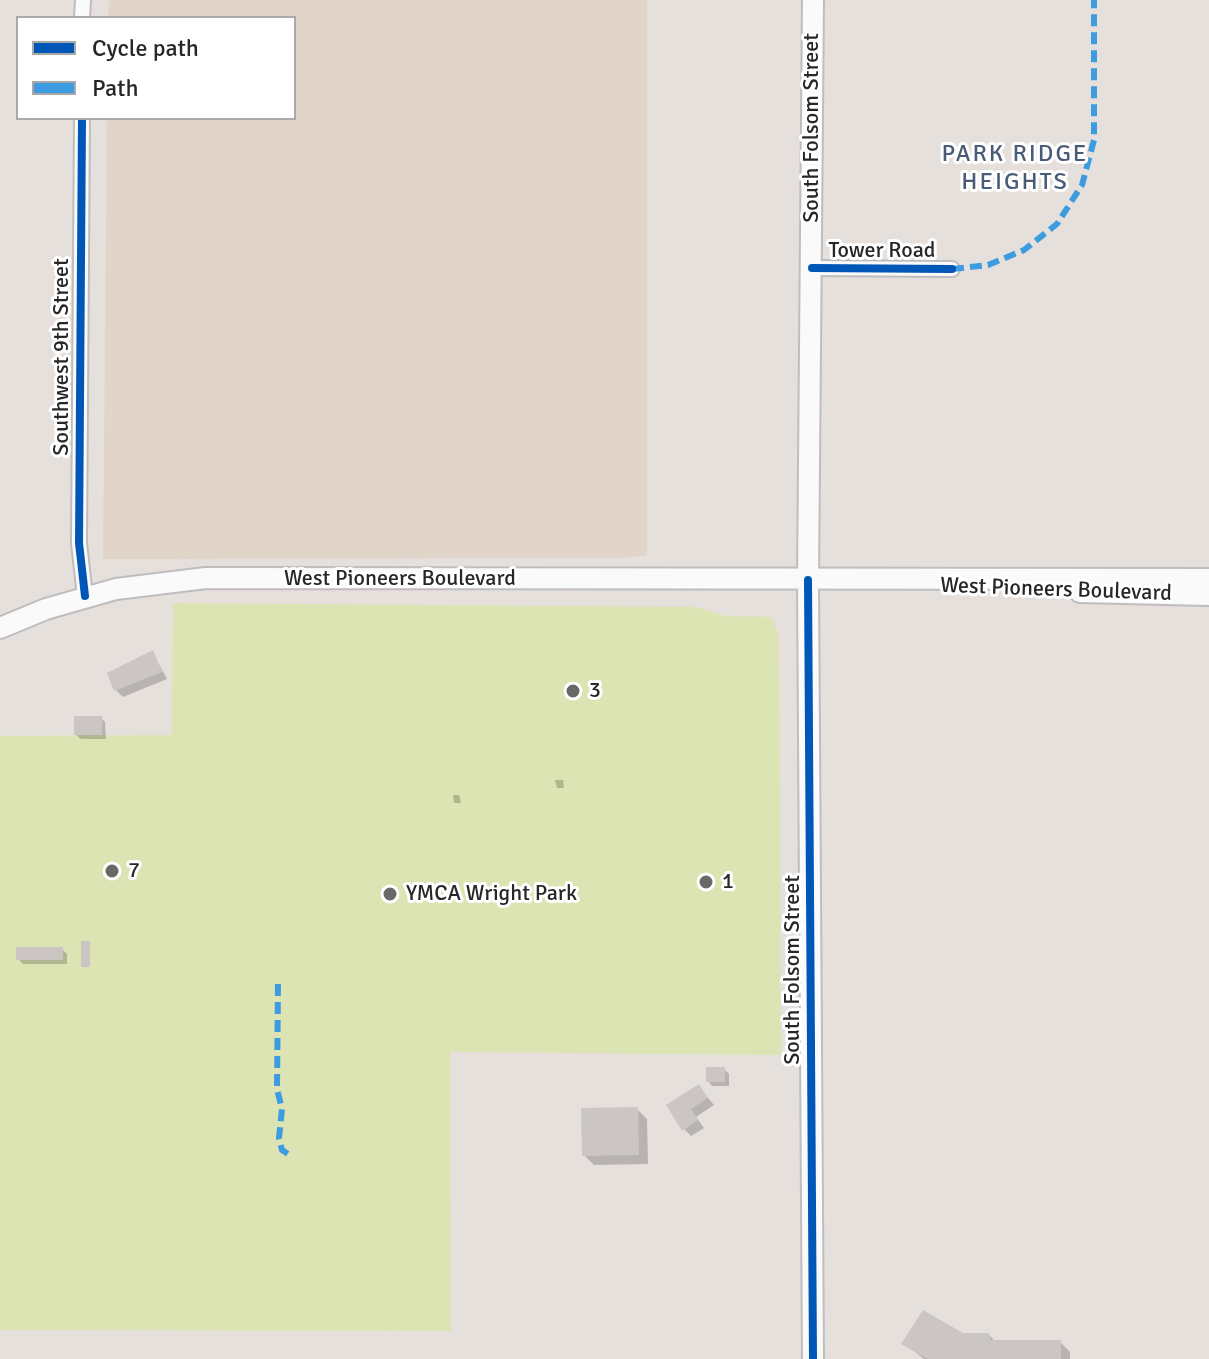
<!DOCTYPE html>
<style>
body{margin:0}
#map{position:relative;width:1209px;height:1359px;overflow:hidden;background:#e6e0dc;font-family:Signika,sans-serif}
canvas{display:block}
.legend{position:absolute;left:16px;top:16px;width:280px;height:104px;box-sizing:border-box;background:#fff;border:2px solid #a9a9a9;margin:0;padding:10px 14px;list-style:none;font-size:24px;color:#272727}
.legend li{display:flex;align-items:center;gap:16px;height:40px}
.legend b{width:40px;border:2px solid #a9a9a9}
</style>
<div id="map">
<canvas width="1209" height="1359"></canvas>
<ul class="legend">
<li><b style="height:10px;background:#0057b8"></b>Cycle path</li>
<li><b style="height:10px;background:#3d9ce0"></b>Path</li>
</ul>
</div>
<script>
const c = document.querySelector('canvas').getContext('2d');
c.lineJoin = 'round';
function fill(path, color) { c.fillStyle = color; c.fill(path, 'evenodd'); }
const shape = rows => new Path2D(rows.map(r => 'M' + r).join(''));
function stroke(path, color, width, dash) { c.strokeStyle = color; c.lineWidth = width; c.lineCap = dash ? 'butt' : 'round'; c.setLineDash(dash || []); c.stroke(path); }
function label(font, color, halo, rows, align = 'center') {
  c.font = font + ' Signika,sans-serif'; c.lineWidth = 6; c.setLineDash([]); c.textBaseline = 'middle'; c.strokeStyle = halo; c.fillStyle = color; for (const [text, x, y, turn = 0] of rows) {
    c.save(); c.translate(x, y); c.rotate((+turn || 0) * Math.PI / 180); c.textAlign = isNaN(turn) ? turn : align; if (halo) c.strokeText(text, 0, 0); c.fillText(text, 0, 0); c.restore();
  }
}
const education = shape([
 [109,0,647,0,647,555,627,558,103,559,107,118,294,118,294,18,108,18]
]);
const pitch = shape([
 [173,603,695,607,726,616,771,617,779,635,781,1055,450,1052,451,1331,0,1330,0,736,172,735]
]);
const shadow = shape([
 [152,652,167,679,123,697,116,690],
 [101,718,105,722,106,739,81,739,76,735],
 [555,780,563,780,564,788,557,788],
 [453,795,459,795,461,803,454,803],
 [62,949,67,954,67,964,23,964,18,959],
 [724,1069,729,1074,729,1086,712,1086,708,1081],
 [698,1086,714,1105,696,1117,704,1128,691,1136,684,1129],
 [637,1109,647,1119,648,1164,594,1165,584,1155],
 [962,1335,989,1335,996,1342,1060,1342,1070,1352,1070,1359,924,1359,904,1343]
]);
const building = shape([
 [153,650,162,672,114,691,107,673],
 [74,716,102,716,102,735,74,735],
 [81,941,90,941,90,967,81,967],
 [16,947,63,947,63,960,16,960],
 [706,1067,725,1067,725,1082,706,1082],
 [699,1084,708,1098,691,1109,698,1120,682,1131,666,1105],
 [638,1107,639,1155,582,1156,581,1108],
 [923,1310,963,1333,989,1333,990,1340,1061,1340,1061,1359,928,1359,901,1344]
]);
const street = shape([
 [82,18,83,0],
 [82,118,79,543,85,596],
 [812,268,952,269]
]);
const secondary = shape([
 [813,0,808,580,813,1359],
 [1080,592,1209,595],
 [0,628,46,609,116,589,206,578,1209,579]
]);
const quiet = shape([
 [952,269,988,265,1024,250,1057,224,1082,185,1094,140,1094,0],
 [278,984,277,1089,282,1109,279,1138,282,1150,288,1154]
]);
const cycleway = shape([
 [82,118,79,543,85,596],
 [812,268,952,269],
 [808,580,813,1359]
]);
const markers = [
 [573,691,8,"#6a6866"],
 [112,871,8,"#6a6866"],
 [706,882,8,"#6a6866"],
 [390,894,8,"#6a6866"]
];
const streetNames = [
 ["South Folsom Street",812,128,-90],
 ["Tower Road",882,251],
 ["Southwest 9th Street",62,357,-90],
 ["West Pioneers Boulevard",400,579],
 ["West Pioneers Boulevard",1056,590,2],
 ["South Folsom Street",793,970,-90]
];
const poiNames = [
 ["3",589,691],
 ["7",128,871],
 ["1",722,882],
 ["YMCA Wright Park",406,894]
];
const neighbourhoodNames = [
 ["PARK RIDGE",1015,155],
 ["HEIGHTS",1015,183]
];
fill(education, '#e1d5ca');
fill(pitch, '#dce4b3');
fill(shadow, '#0003');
fill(building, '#cbc6c3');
stroke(street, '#bfbdbe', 18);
stroke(secondary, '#bfbdbe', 24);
stroke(street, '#fbfafa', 14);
stroke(secondary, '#fbfafa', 20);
stroke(quiet, '#3d9ce0', 6, [12, 6]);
stroke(cycleway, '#0057b8', 8);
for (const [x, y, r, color] of markers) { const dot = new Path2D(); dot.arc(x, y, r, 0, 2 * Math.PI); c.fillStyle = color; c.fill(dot); stroke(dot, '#fff', 3); }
label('22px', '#272727', '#fff', streetNames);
label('22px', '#272727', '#fff', poiNames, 'left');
c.letterSpacing = '2px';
label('24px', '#495b76', '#fff', neighbourhoodNames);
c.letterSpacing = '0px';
</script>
